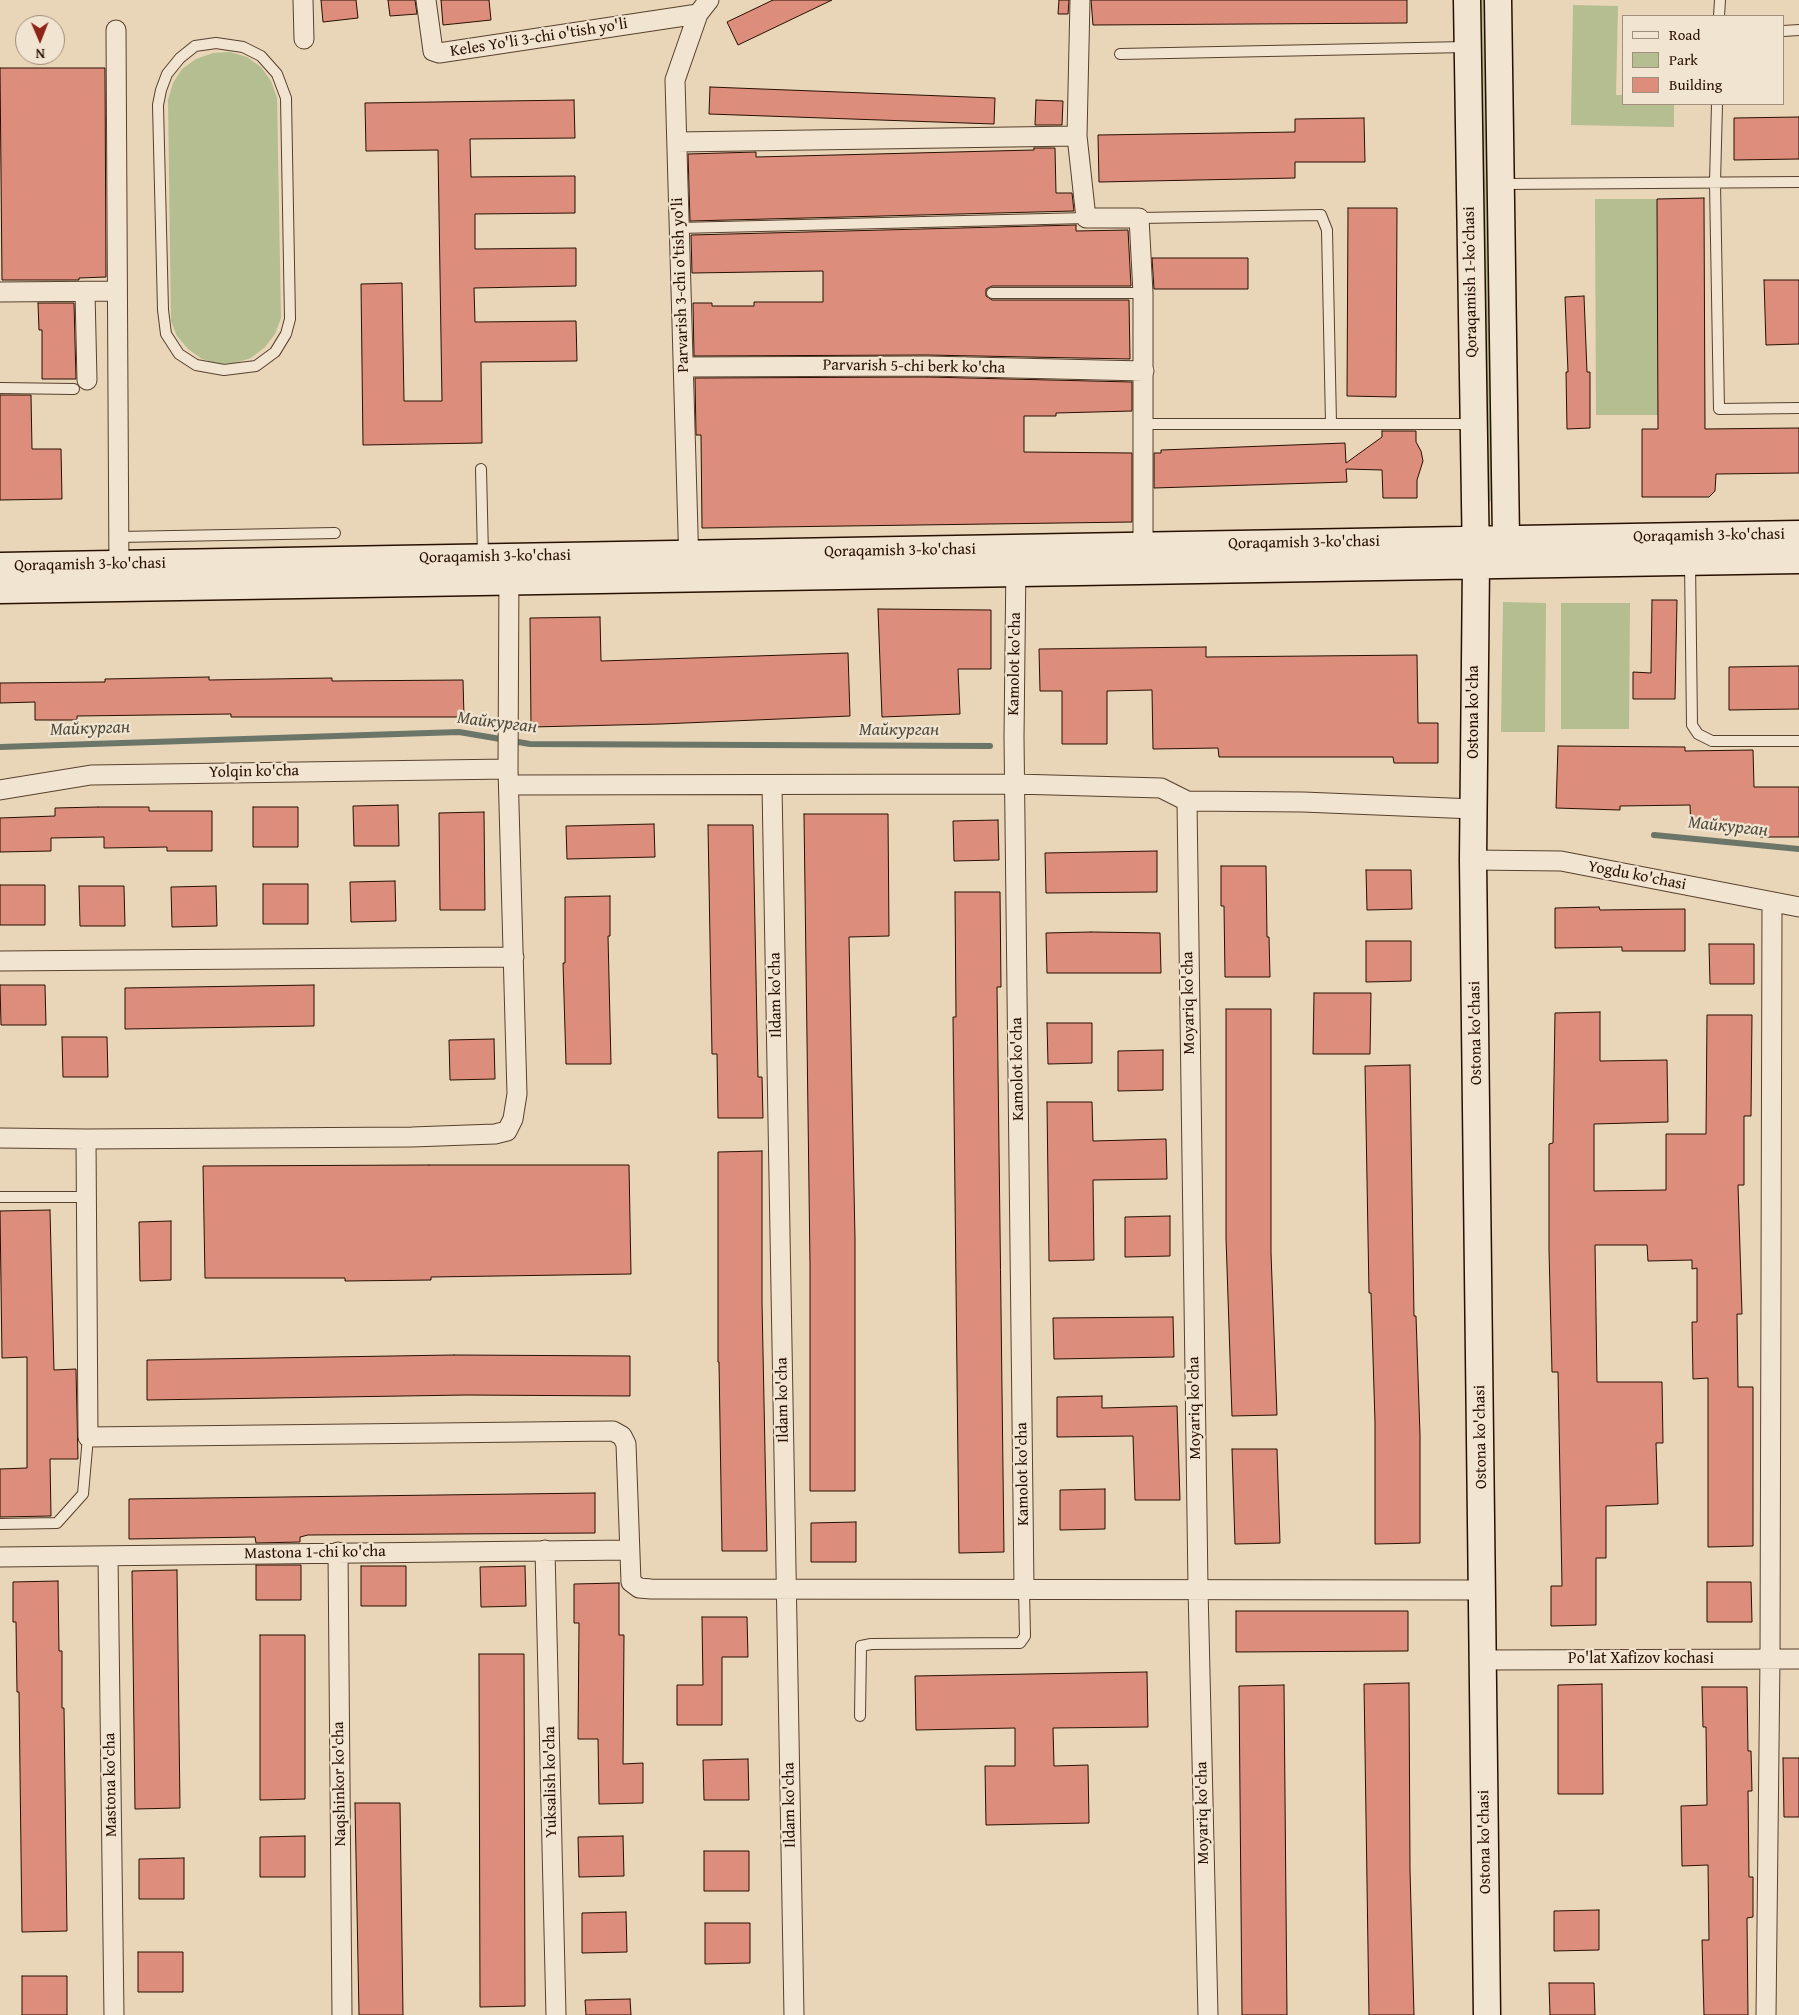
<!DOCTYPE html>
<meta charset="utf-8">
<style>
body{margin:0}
#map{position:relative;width:1799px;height:2015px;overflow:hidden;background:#e9d5b7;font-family:"Gentium Book Plus",serif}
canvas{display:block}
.legend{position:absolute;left:1622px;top:15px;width:162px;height:90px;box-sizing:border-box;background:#f1e4d0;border:1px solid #a18f7d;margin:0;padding:6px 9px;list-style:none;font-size:15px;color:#281001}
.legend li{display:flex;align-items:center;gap:10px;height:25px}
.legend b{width:25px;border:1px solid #a18f7d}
.north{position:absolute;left:15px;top:15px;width:50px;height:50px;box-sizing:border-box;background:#f1e4d0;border:1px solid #a18f7d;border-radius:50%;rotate:179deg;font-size:14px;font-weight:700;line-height:20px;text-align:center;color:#281001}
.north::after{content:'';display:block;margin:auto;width:18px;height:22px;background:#8f2418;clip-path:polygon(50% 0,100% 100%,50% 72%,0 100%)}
</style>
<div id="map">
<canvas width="1799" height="2015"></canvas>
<ul class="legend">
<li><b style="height:6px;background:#f1e4d0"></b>Road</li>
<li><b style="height:14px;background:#b4be90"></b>Park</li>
<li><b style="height:14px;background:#dc8d7c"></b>Building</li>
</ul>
<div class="north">N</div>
</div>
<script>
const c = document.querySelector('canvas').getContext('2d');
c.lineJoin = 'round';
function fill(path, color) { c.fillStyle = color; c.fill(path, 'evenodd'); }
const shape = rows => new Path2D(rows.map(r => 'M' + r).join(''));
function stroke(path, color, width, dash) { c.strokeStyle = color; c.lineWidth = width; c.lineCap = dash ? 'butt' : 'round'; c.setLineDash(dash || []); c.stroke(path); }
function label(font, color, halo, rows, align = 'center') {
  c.font = font + ' "Gentium Book Plus",serif'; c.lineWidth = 4.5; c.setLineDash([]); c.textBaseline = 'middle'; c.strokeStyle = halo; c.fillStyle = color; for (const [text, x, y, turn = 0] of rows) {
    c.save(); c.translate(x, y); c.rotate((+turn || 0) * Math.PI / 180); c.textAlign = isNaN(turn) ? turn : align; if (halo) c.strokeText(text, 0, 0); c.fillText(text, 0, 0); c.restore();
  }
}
const green = shape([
 [1477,0,1486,0,1494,501,1485,502],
 [1573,5,1618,6,1616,95,1623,95,1623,104,1674,104,1674,127,1571,125],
 [230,52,247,57,261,67,271,81,277,98,281,318,275,334,265,347,251,358,235,363,218,364,202,359,188,349,177,336,171,321,168,100,173,83,182,69,196,59,213,53],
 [1595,199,1657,199,1658,415,1596,415],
 [1503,602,1546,603,1545,732,1501,732],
 [1561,603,1630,603,1629,729,1561,729]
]);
const stream = shape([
 [0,747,459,732,530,744,990,746],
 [1654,835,1799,849]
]);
const building = shape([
 [321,0,356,0,358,18,323,22,321,0],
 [388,0,415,0,417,14,390,16,388,0],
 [441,0,489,0,491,20,443,25,441,0],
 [773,0,832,0,738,45,727,22,773,0],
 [1059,0,1069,0,1068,14,1058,14,1059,0],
 [1091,0,1407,0,1407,23,1093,25,1091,0],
 [0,68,105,68,106,277,79,278,79,280,2,280,0,68],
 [710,87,995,98,994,124,709,114,710,87],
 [574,100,575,138,470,139,471,177,575,176,575,213,475,214,475,249,576,248,576,286,474,288,475,322,576,321,577,361,481,362,482,443,363,445,361,284,402,283,404,401,442,401,438,150,366,151,365,103,574,100],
 [1036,100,1063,101,1062,125,1035,125,1036,100],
 [1799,117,1799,159,1734,160,1734,118,1799,117],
 [1364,118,1365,162,1295,162,1295,178,1099,182,1098,135,1295,132,1295,119,1364,118],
 [1034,148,1055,148,1056,193,1072,193,1074,211,690,221,688,154,756,152,756,157,1034,150,1034,148],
 [1704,198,1705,429,1799,428,1799,473,1716,474,1715,491,1709,497,1642,497,1642,429,1658,429,1657,199,1704,198],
 [1348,208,1397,208,1396,397,1347,396,1348,208],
 [1076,225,1076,231,1128,230,1131,286,992,286,986,289,986,296,992,300,1129,300,1130,359,927,355,694,356,693,303,712,303,712,306,754,306,754,302,823,302,823,271,692,273,691,235,1076,225],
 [1152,258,1248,258,1248,289,1154,289,1152,258],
 [1764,280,1799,280,1799,344,1766,345,1764,280],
 [1584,296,1587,372,1590,372,1590,428,1567,429,1566,372,1568,372,1565,297,1584,296],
 [38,303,74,303,76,379,42,379,42,330,39,330,38,303],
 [927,377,1132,382,1132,411,1056,413,1056,416,1024,416,1024,452,1132,453,1132,522,702,528,701,435,696,435,695,378,927,377],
 [0,395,31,395,32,449,61,449,62,499,0,500,0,395],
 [1382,431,1416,431,1416,442,1421,451,1423,461,1417,480,1417,498,1383,498,1382,470,1346,469,1347,482,1154,488,1154,453,1161,453,1161,450,1345,443,1346,463,1382,437,1382,431],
 [1652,600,1677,600,1675,699,1633,699,1633,672,1651,673,1652,600],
 [878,609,991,610,991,669,958,669,960,714,882,717,878,609],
 [600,617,601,661,848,653,850,716,661,724,531,727,530,618,600,617],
 [1206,647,1206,657,1417,655,1418,723,1438,723,1438,763,1394,763,1393,757,1219,757,1218,748,1153,749,1152,690,1107,691,1107,744,1062,744,1062,691,1040,691,1039,649,1206,647],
 [1799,666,1799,709,1729,710,1729,667,1799,666],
 [209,677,209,680,332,678,332,681,463,680,464,717,231,717,231,714,77,716,77,720,35,720,35,702,0,703,0,683,105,682,105,679,209,677],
 [1558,746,1685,747,1685,751,1753,750,1754,787,1799,787,1799,837,1760,837,1760,827,1691,828,1690,805,1620,806,1620,810,1556,808,1558,746],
 [398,805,399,846,354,846,353,806,398,805],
 [98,807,149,807,149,811,212,811,212,851,167,851,167,847,104,848,104,837,51,838,51,851,0,852,0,818,55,816,55,808,98,807],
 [253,807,298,807,298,847,253,847,253,807],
 [484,812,485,910,440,910,439,813,484,812],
 [804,814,888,814,889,936,849,937,855,1239,855,1491,810,1491,810,1264,804,814],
 [998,820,999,860,954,861,953,821,998,820],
 [654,824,655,857,567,859,566,826,654,824],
 [708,825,753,825,758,1077,762,1077,763,1118,718,1118,717,1054,712,1054,708,825],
 [1157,851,1157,892,1046,893,1045,853,1157,851],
 [1221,866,1266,866,1267,937,1269,937,1270,977,1225,977,1224,906,1221,906,1221,866],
 [1366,870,1411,870,1412,909,1367,910,1366,870],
 [395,881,396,921,351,922,350,882,395,881],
 [263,884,308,884,308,924,263,924,263,884],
 [0,885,45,885,45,925,0,925,0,885],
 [79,886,124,886,125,926,80,926,79,886],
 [216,886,217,926,172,927,171,887,216,886],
 [955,892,1000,892,1001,987,997,987,1004,1552,959,1553,953,1017,956,1017,955,892],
 [610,896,610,936,608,936,611,1064,566,1064,563,963,565,963,565,897,610,896],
 [1599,907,1600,910,1685,909,1685,951,1622,951,1622,947,1555,948,1555,908,1599,907],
 [1091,932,1160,933,1161,973,1047,973,1046,933,1091,932],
 [1366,941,1411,941,1411,981,1366,982,1366,941],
 [1709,944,1754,944,1754,984,1710,984,1709,944],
 [0,985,45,985,46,1025,1,1025,0,985],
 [314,985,314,1026,125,1029,125,988,314,985],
 [1314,993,1371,993,1370,1054,1313,1054,1314,993],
 [1226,1009,1271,1009,1271,1253,1277,1415,1232,1416,1226,1238,1226,1009],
 [1600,1012,1600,1061,1667,1060,1668,1122,1594,1124,1594,1191,1666,1190,1666,1134,1706,1134,1707,1015,1752,1015,1751,1116,1744,1116,1744,1185,1738,1185,1742,1314,1737,1314,1738,1387,1753,1387,1753,1546,1708,1547,1708,1378,1693,1379,1692,1322,1697,1322,1697,1268,1692,1269,1692,1260,1648,1261,1647,1245,1595,1245,1597,1382,1662,1382,1663,1443,1656,1443,1658,1504,1606,1506,1606,1558,1596,1558,1596,1625,1551,1626,1551,1586,1562,1586,1558,1372,1552,1372,1549,1250,1549,1144,1553,1143,1555,1013,1600,1012],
 [1047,1023,1092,1023,1092,1063,1048,1064,1047,1023],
 [62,1037,107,1037,108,1077,63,1077,62,1037],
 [494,1039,495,1079,450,1080,449,1040,494,1039],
 [1163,1050,1163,1090,1118,1091,1118,1051,1163,1050],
 [1410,1065,1414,1316,1416,1316,1420,1435,1420,1543,1375,1544,1375,1422,1371,1293,1369,1293,1365,1066,1410,1065],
 [1047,1102,1092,1102,1093,1141,1166,1139,1167,1179,1093,1180,1094,1260,1049,1261,1047,1102],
 [762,1151,762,1302,767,1551,722,1551,719,1362,718,1362,718,1152,762,1151],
 [429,1165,629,1165,631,1274,431,1277,431,1280,345,1281,345,1278,205,1278,203,1166,429,1165],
 [50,1210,54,1370,76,1369,78,1459,50,1459,51,1516,0,1517,0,1469,27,1468,27,1357,2,1358,0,1211,50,1210],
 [1170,1216,1170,1256,1125,1257,1125,1217,1170,1216],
 [171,1221,171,1280,140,1281,139,1222,171,1221],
 [1173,1317,1174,1357,1054,1359,1053,1318,1173,1317],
 [454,1355,630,1356,630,1396,466,1395,147,1400,147,1360,454,1355],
 [1102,1396,1102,1408,1177,1406,1180,1500,1135,1500,1133,1436,1057,1437,1057,1397,1102,1396],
 [1232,1449,1277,1449,1280,1543,1235,1544,1232,1449],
 [1105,1489,1105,1529,1060,1530,1060,1490,1105,1489],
 [595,1493,595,1533,308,1535,300,1537,300,1542,256,1543,255,1537,129,1539,129,1499,595,1493],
 [856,1522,856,1562,811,1562,811,1523,856,1522],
 [256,1565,301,1565,301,1600,256,1600,256,1565],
 [361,1566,406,1566,406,1606,361,1606,361,1566],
 [525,1566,526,1606,481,1607,480,1567,525,1566],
 [177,1570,180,1808,135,1809,132,1571,177,1570],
 [58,1581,59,1651,62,1651,62,1708,64,1708,67,1931,22,1932,19,1692,17,1692,16,1622,13,1622,13,1582,58,1581],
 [1707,1582,1751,1582,1752,1622,1707,1622,1707,1582],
 [619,1583,619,1635,624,1635,623,1764,643,1763,643,1803,599,1804,598,1739,578,1739,579,1623,574,1623,574,1584,619,1583],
 [1236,1611,1408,1611,1408,1651,1236,1652,1236,1611],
 [702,1617,747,1617,748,1657,722,1657,722,1725,677,1725,677,1685,703,1685,702,1617],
 [260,1635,305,1635,305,1799,260,1800,260,1635],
 [479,1654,524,1654,525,2006,480,2007,479,1654],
 [1147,1672,1148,1727,1053,1728,1054,1766,1088,1765,1089,1823,986,1825,985,1766,1015,1766,1015,1728,916,1730,915,1676,1147,1672],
 [1409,1683,1410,1870,1414,2015,1369,2015,1364,1684,1409,1683],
 [1602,1684,1603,1794,1558,1794,1558,1685,1602,1684],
 [1284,1685,1287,2015,1242,2015,1239,1686,1284,1685],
 [1702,1687,1747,1687,1748,1751,1751,1751,1752,1791,1748,1791,1749,1877,1753,1877,1753,1917,1747,1918,1748,2015,1704,2015,1702,1940,1709,1940,1708,1865,1682,1866,1681,1806,1707,1805,1706,1727,1703,1727,1702,1687],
 [1783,1758,1799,1758,1799,1817,1784,1817,1783,1758],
 [748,1759,749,1800,704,1800,703,1760,748,1759],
 [355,1803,400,1803,403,2015,359,2015,355,1803],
 [305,1836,305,1877,260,1877,260,1837,305,1836],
 [623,1836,624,1876,579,1877,578,1837,623,1836],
 [704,1851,749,1851,749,1891,704,1891,704,1851],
 [184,1858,184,1899,139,1899,139,1859,184,1858],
 [1599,1910,1599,1950,1554,1951,1554,1911,1599,1910],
 [626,1912,627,1952,582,1953,582,1913,626,1912],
 [705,1923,750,1923,750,1963,705,1964,705,1923],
 [138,1952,183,1952,183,1992,138,1992,138,1952],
 [22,1976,67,1976,67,2015,22,2015,22,1976],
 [1549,1983,1594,1983,1595,2015,1550,2015,1549,1983],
 [630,1999,631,2015,586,2015,585,2000,630,1999]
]);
const lane = shape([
 [1719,16,1720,0],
 [1783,31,1799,30],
 [216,43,243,47,261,56,277,74,286,98,290,319,286,334,275,352,256,366,224,370,196,365,179,354,166,334,163,310,158,105,161,90,167,74,180,58,195,46,216,43],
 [1120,54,1466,47],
 [1717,104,1715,183,1719,409,1799,408],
 [1502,184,1799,182],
 [1139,218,1321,215,1327,230,1331,423],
 [679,228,1086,218],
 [992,293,1143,293],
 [0,388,74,389],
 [1143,424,1472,424],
 [481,469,483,556],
 [119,537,335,533],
 [1690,562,1692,725,1698,734,1712,741,1799,741],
 [0,1197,86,1197],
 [0,1524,57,1523,83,1494,88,1437],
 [860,1716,861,1646,871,1644,1020,1643,1025,1636,1024,1588]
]);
const street = shape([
 [303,0,304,39],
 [426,0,433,51,439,53,698,14],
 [116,30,119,577],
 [1077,136,1080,0],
 [677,142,1077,136,1086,218,1139,218,1143,293,1143,547],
 [0,292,117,291],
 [85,292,87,380],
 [683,367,927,366,1144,371],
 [1016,560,1014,737,1024,1588],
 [689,567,675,80,698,14,709,0],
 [509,570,508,769,517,1094,513,1119,507,1131,495,1134,412,1137,86,1139,88,1437,613,1431,622,1436,626,1444,631,1582,639,1588,651,1589,1483,1590],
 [509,785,1015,784,1161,788,1187,801,1303,802,1474,809],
 [772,786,794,2015],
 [0,790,91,775,508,769],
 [1187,801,1198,1588,1208,2015],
 [1473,860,1561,861,1799,907],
 [0,961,514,957],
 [0,1138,86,1139],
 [545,1550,556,2015],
 [338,1552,342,2015],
 [108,1556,114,2015],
 [0,1557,629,1550],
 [1484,1660,1799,1659],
 [1766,2015,1770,1658,1772,902]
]);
const secondary = shape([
 [1467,0,1476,564,1473,860,1487,2015],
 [1498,0,1506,539],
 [0,566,1799,534],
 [0,590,1799,560]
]);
const streetNames = [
 ["Keles Yo'li 3-chi o'tish yo'li",539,38,-9],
 ["Qoraqamish 1-koʻchasi",1471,282,-91],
 ["Parvarish 3-chi o'tish yo'li",681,285,-92],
 ["Parvarish 5-chi berk ko'cha",914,367,1],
 ["Qoraqamish 3-ko'chasi",1709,536,-1],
 ["Qoraqamish 3-ko'chasi",1304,543,-1],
 ["Qoraqamish 3-ko'chasi",900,551,-1],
 ["Qoraqamish 3-ko'chasi",495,557,-1],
 ["Qoraqamish 3-ko'chasi",90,565,-1],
 ["Kamolot ko'cha",1015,664,-89],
 ["Ostona ko'cha",1474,712,-90],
 ["Yolqin ko'cha",254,772,-1],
 ["Yogdu ko'chasi",1637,876,11],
 ["Ildam ko'cha",776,995,-91],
 ["Moyariq ko'cha",1189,1003,-91],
 ["Ostona ko'chasi",1476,1033,-91],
 ["Kamolot ko'cha",1018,1069,-91],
 ["Ildam ko'cha",783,1400,-91],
 ["Moyariq ko'cha",1195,1408,-91],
 ["Ostona ko'chasi",1481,1437,-91],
 ["Kamolot ko'cha",1023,1474,-91],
 ["Mastona 1-chi ko'cha",315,1553,-1],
 ["Po'lat Xafizov kochasi",1641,1659],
 ["Yuksalish ko'cha",551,1782,-91],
 ["Naqshinkor ko'cha",340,1784,-91],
 ["Mastona ko'cha",111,1785,-91],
 ["Ildam ko'cha",790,1805,-91],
 ["Moyariq ko'cha",1203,1813,-91],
 ["Ostona ko'chasi",1485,1842,-91]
];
const waterNames = [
 ["Майкурган",497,723,7],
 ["Майкурган",90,729,-2],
 ["Майкурган",899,730],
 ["Майкурган",1728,827,6]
];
fill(green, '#b4be90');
stroke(stream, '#6b7568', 6);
fill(building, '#dc8d7c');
stroke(building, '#281001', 1);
stroke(lane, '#58412e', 12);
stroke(street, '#58412e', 21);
stroke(secondary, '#281001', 29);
stroke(lane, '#f1e4d0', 10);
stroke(street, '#f1e4d0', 19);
stroke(secondary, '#f1e4d0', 26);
label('16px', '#281001', '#f1e4d0', streetNames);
label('italic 18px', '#4f4b3d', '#f1e4d0', waterNames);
</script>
